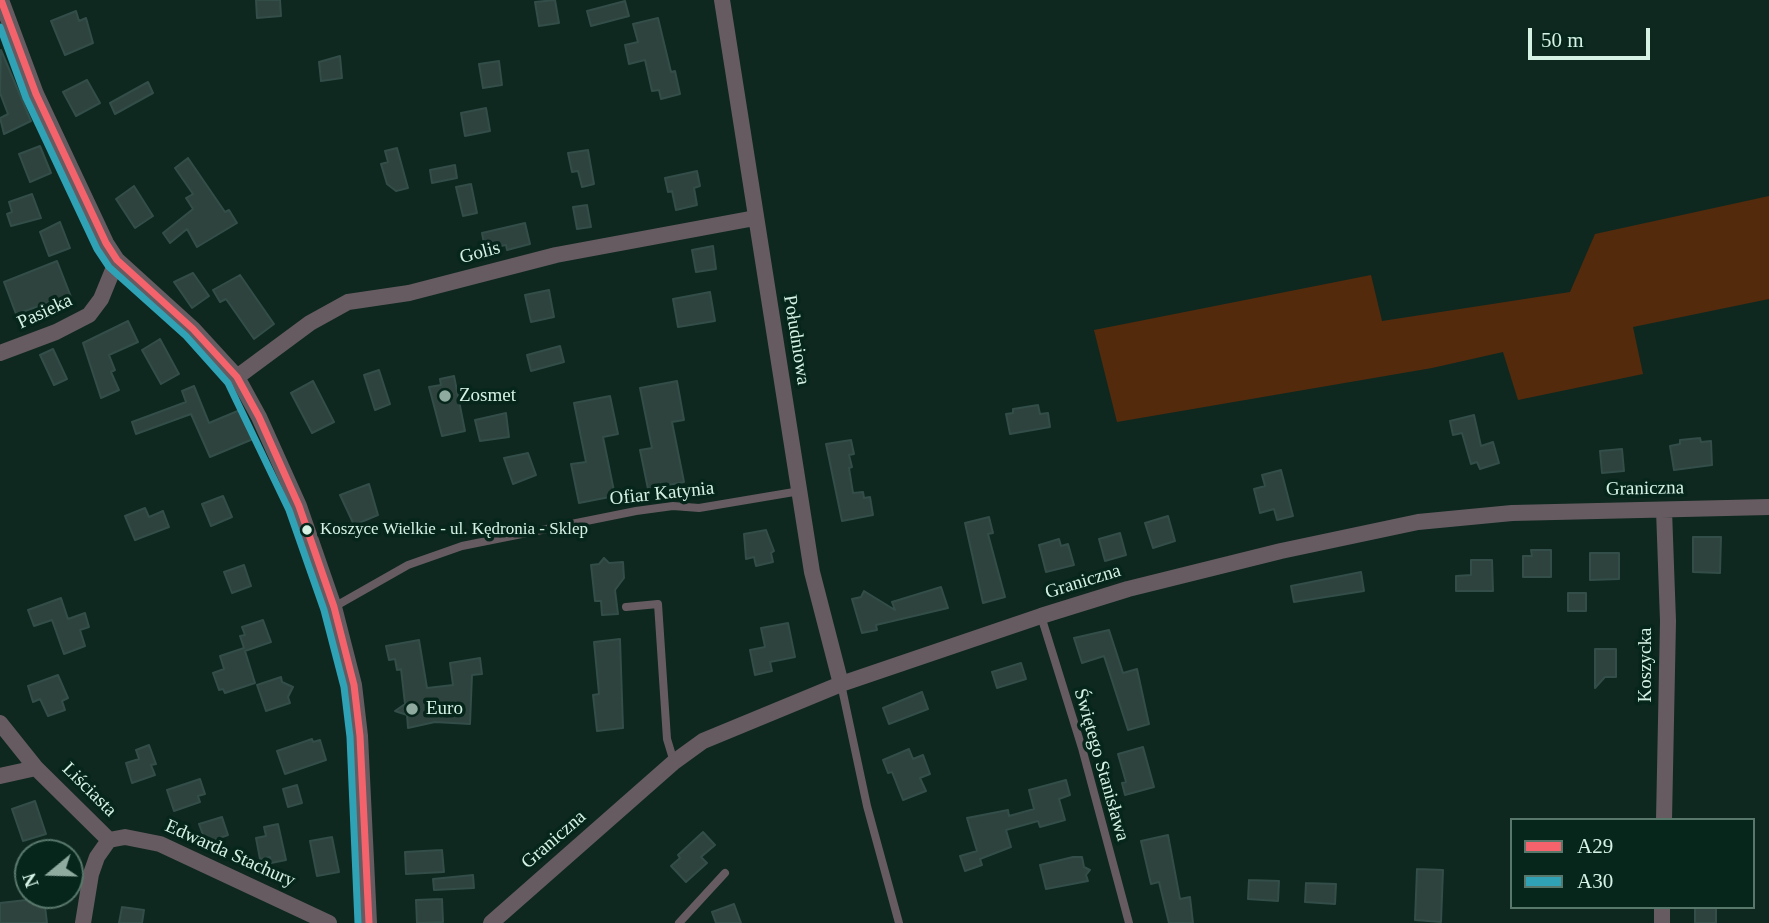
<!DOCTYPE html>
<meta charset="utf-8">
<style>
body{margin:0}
#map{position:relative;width:1769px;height:923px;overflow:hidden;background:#0e281f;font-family:"Times New Roman",serif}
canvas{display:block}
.legend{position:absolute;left:1510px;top:818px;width:245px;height:91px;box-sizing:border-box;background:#07261b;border:2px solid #59786c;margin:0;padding:9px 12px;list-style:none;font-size:21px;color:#d5f2e5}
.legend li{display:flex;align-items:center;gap:14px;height:35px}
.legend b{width:35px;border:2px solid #59786c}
.north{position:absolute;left:14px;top:839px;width:70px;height:70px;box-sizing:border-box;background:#07261b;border:2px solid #59786c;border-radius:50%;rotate:251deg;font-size:19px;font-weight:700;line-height:28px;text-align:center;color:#d5f2e5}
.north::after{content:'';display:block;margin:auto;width:24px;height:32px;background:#8faba0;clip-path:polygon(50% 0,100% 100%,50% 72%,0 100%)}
.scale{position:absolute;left:1528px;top:28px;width:122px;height:32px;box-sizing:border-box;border:4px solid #d5f2e5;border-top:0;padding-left:9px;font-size:21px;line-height:24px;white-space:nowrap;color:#d5f2e5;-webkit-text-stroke:5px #07261b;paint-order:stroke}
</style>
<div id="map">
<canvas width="1769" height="923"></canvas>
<ul class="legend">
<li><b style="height:9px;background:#f4636b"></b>A29</li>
<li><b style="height:9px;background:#2fa2b6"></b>A30</li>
</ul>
<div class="north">N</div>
<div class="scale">50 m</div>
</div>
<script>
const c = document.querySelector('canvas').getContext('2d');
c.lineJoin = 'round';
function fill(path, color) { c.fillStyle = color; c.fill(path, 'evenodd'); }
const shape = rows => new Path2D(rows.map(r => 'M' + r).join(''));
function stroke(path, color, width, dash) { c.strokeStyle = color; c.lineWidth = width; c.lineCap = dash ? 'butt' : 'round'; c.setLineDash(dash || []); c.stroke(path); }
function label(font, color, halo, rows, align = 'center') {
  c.font = font + ' "Times New Roman",serif'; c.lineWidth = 7; c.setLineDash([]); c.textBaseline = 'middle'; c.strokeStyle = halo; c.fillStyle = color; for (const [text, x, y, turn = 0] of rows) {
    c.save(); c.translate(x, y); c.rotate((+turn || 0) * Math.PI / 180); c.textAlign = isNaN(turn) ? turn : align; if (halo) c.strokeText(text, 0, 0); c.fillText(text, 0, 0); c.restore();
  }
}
const green = shape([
 [1769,196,1769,299,1633,327,1643,374,1518,400,1503,352,1432,368,1117,422,1094,330,1371,275,1382,321,1570,292,1595,234]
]);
const building = shape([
 [256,0,280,0,281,16,257,18,256,0],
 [555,0,559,23,539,26,535,2,555,0],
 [625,1,629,16,591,26,587,11,625,1],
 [76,11,79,21,86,18,93,43,65,55,51,21,76,11],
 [658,18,671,72,675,71,680,94,661,99,659,90,652,91,645,60,629,64,625,45,638,42,633,24,658,18],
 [1,50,31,121,4,134,0,118,8,114,0,93,1,50],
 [340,56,342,78,321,81,319,62,340,56],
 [499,61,502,85,483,88,479,64,499,61],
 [87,80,100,103,76,116,63,92,87,80],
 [148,82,153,93,115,114,110,103,148,82],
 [486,108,490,131,465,136,461,113,486,108],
 [40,146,51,173,30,182,19,154,40,146],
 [397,148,408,188,396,191,387,184,381,164,388,162,385,151,397,148],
 [588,150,594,184,582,187,578,171,572,172,568,153,588,150],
 [188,158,225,212,229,210,237,223,197,247,187,229,170,243,163,233,193,209,186,198,193,194,175,168,188,158],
 [455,165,457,178,432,183,430,170,455,165],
 [697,171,700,186,694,188,697,205,676,210,672,191,668,192,665,178,697,171],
 [471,184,477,213,463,216,456,187,471,184],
 [134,186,153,216,135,228,116,199,134,186],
 [32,194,41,218,11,226,7,214,12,212,9,202,32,194],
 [587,205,591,227,577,229,573,207,587,205],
 [60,222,70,248,49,256,40,232,60,222],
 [525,223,530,244,507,250,506,245,485,249,482,233,525,223],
 [713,246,716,269,696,272,692,250,713,246],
 [57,261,73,302,51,311,48,303,16,314,4,282,57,261],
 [193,273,209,296,192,308,174,282,193,273],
 [240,275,274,324,254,339,226,299,220,302,213,290,240,275],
 [549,290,554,317,531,322,525,295,549,290],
 [710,292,715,321,678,327,673,299,710,292],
 [128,321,138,342,109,355,115,370,111,372,119,390,101,398,83,343,128,321],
 [160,339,179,374,161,384,142,350,160,339],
 [560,346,564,362,531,371,527,355,560,346],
 [53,349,67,379,54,385,40,355,53,349],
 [379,370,390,404,375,410,364,375,379,370],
 [454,376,465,431,442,436,429,387,441,385,440,379,454,376],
 [313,381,334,422,312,433,291,393,313,381],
 [677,381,684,420,672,422,684,482,648,489,640,450,652,448,640,388,677,381],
 [194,386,209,423,240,410,253,439,210,457,191,414,136,434,132,422,186,402,182,391,194,386],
 [610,396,618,434,603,437,615,496,579,503,571,464,586,462,574,403,610,396],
 [1038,405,1040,414,1048,413,1050,427,1010,434,1006,414,1013,413,1013,409,1038,405],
 [506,413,509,437,480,441,475,420,506,413],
 [1474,415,1481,446,1493,442,1499,463,1480,469,1477,462,1471,464,1462,433,1453,435,1450,421,1474,415],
 [1700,438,1701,442,1711,441,1712,465,1674,470,1670,446,1680,444,1680,440,1700,438],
 [851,440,854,454,849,455,852,467,849,468,853,493,863,492,864,498,870,497,873,515,842,521,826,444,851,440],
 [1622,449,1624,471,1602,473,1600,451,1622,449],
 [528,453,536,475,513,484,504,458,528,453],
 [1281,470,1293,516,1277,520,1274,509,1260,513,1254,489,1265,486,1262,475,1281,470],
 [369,484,378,515,354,525,340,495,369,484],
 [223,496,232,517,211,526,202,504,223,496],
 [145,508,149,517,163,511,169,527,135,540,125,516,145,508],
 [1168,516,1175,541,1153,548,1145,523,1168,516],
 [989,517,993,533,988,534,1005,597,983,603,965,523,989,517],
 [766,530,774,551,771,553,773,562,756,566,754,557,746,559,744,534,766,530],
 [1120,533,1126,555,1105,561,1099,539,1120,533],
 [1693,537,1721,537,1720,573,1693,572,1693,537],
 [1059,539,1061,546,1068,544,1074,565,1046,572,1039,545,1059,539],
 [1531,550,1551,550,1551,577,1523,577,1523,556,1532,556,1531,550],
 [1590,553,1619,553,1619,579,1590,580,1590,553],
 [604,558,609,563,623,562,624,578,615,590,618,614,602,615,601,601,595,601,591,565,599,564,604,558],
 [1471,560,1492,560,1493,591,1456,591,1456,576,1471,575,1471,560],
 [244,565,251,586,232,593,224,572,244,565],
 [1361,572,1364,591,1294,602,1291,586,1361,572],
 [941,587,948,608,876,625,877,630,862,633,852,599,861,597,864,591,895,610,892,602,941,587],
 [1568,593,1586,593,1586,611,1568,611,1568,593],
 [61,598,68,619,85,613,89,627,80,630,85,646,64,654,52,620,34,626,28,610,61,598],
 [263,620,271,642,245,651,255,683,225,693,223,689,219,690,213,673,224,669,220,656,244,648,240,636,245,635,242,627,263,620],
 [788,623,795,657,770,662,772,671,755,675,750,650,765,647,761,628,788,623],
 [1109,630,1123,673,1137,669,1149,724,1128,730,1104,656,1082,663,1074,638,1109,630],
 [620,639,623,728,597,731,593,695,599,694,594,642,620,639],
 [419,640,427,688,453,685,450,663,480,658,482,674,472,675,470,724,435,722,408,728,407,715,395,711,405,704,401,669,397,670,395,659,389,660,386,646,419,640],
 [1595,649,1616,649,1616,677,1605,677,1595,688,1595,649],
 [1021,663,1026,679,997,688,992,672,1021,663],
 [58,675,68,698,62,701,65,710,48,716,40,699,33,702,28,686,58,675],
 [281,677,282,682,293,687,288,697,290,703,266,711,257,685,281,677],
 [922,692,928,709,889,724,883,708,922,692],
 [312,739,313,742,320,740,326,760,285,774,277,751,312,739],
 [149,745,156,764,151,765,155,775,132,783,126,763,139,759,136,750,149,745],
 [1143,747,1154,787,1125,795,1122,783,1126,782,1118,754,1143,747],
 [909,749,913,759,923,755,930,774,920,778,926,791,903,800,892,772,888,773,883,760,909,749],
 [200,779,205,794,198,796,200,802,174,811,167,790,200,779],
 [1066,780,1070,795,1059,799,1065,820,1040,827,1038,821,1006,830,1011,847,980,859,982,865,965,871,960,856,977,851,967,818,1008,810,1009,816,1034,809,1029,790,1066,780],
 [297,785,302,803,288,807,283,789,297,785],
 [35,801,46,834,23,841,12,809,35,801],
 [222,817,228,835,206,843,199,824,222,817],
 [278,824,286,860,271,863,270,857,260,859,256,838,266,836,264,827,278,824],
 [703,832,715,845,701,857,707,863,686,882,671,866,680,858,678,855,703,832],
 [1168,835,1180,899,1190,897,1193,923,1169,923,1159,882,1151,884,1141,841,1168,835],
 [332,837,339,872,317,876,310,841,332,837],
 [442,850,444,872,406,874,405,852,442,850],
 [1073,857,1082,857,1084,867,1090,870,1086,875,1088,881,1046,889,1040,865,1073,857],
 [1417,869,1443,870,1441,922,1415,920,1417,869],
 [473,875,474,888,434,890,433,879,473,875],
 [1249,880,1279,881,1278,901,1248,899,1249,880],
 [1306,883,1336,884,1335,904,1305,902,1306,883],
 [44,898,47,923,0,923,0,903,44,898],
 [442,899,443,922,417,923,416,900,442,899],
 [734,904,741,923,716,923,712,912,734,904],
 [122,907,144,910,142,923,119,923,122,907],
 [1695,907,1716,907,1716,923,1695,923,1695,907]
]);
const service = shape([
 [334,607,408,565,462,546,636,511,673,506,699,508,800,491],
 [626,607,658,604,667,739,674,762],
 [1041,616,1082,748,1129,923],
 [841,684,867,806,899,923],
 [679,923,725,873]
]);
const minor = shape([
 [1,0,36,94,106,243,117,260,193,329,237,377,259,417,299,506,334,607,354,685,360,736,369,923],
 [722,0,812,572,841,684],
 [0,353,56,332,89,315,101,299,117,260],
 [237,377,310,323,348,302,409,293,556,255,755,218],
 [1664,510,1668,621,1664,820],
 [0,723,36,768],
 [0,776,36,768,109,840],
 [109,840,125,837,160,844,329,923],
 [83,923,91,874,97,857,109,840],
 [491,923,674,762,703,741,841,684,1041,616,1128,589,1281,551,1418,522,1512,513,1769,507],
 [1662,923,1662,907]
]);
const bus1 = shape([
 [1,0,36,94,106,243,117,260,193,329,237,377,259,417,299,506,334,607,354,685,360,736,369,923]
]);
const bus2 = shape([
 [0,27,26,98,97,249,109,267,186,336,228,383,289,510,324,610,344,687,350,737,358,923]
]);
const markers = [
 [445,396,7,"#8faba0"],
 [307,530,6,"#d5f2e5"],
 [412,709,7,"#8faba0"]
];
const busNames = [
 ["Koszyce Wielkie - ul. Kędronia - Sklep",320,530]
];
const streetNames = [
 ["Golis",480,253,-15],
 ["Pasieka",45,312,-25],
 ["Południowa",796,340,81],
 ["Graniczna",1645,489,-1],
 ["Ofiar Katynia",662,494,-6],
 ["Graniczna",1083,582,-17],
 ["Koszycka",1646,665,-90],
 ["Świętego Stanisława",1101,765,74],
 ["Liściasta",89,790,45],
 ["Graniczna",554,840,-41],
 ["Edwarda Stachury",230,854,24]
];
const poiNames = [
 ["Zosmet",459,396],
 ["Euro",426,709]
];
fill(green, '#542a0d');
fill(building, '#2f433e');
stroke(building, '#334d48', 2);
stroke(service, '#665b61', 8);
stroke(minor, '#665b61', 16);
stroke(bus1, '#f4636b', 7);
stroke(bus2, '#2fa2b6', 7);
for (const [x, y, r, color] of markers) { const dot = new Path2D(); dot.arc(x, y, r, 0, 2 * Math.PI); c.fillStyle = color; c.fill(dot); stroke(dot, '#07261b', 2.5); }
label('17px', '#d5f2e5', '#07261b', busNames, 'left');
label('19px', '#d5f2e5', '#07261b', streetNames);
label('19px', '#d5f2e5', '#07261b', poiNames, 'left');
</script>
